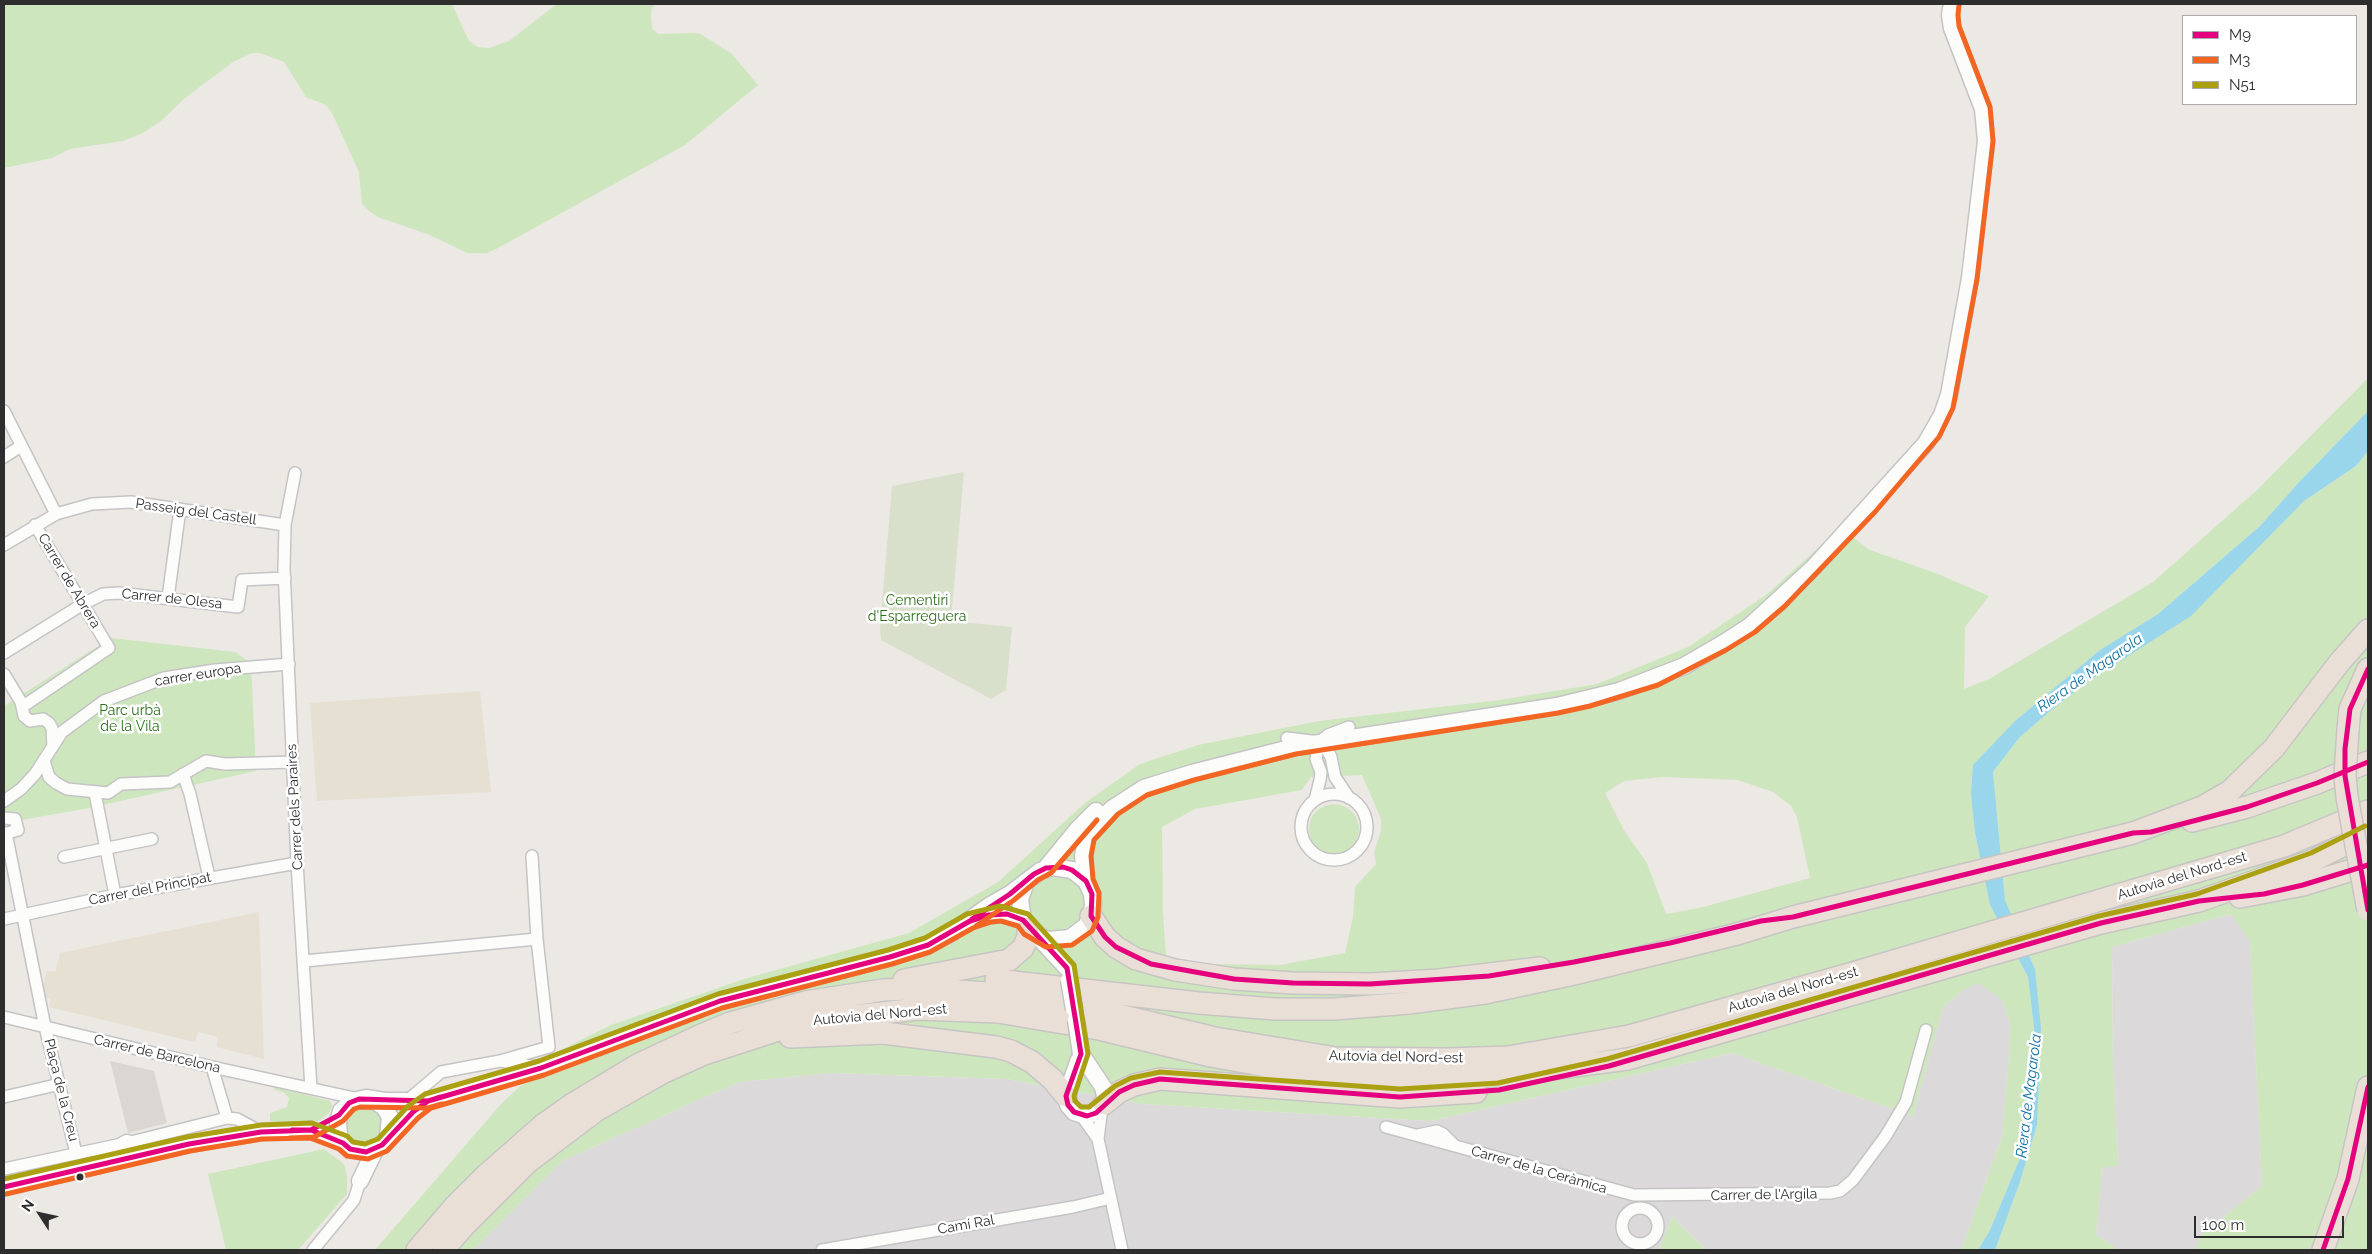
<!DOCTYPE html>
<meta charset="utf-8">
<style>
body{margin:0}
#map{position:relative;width:2372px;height:1254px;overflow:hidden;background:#ece8e4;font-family:Raleway,sans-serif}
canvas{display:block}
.frame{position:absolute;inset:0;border:5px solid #2e2e2e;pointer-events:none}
.legend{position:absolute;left:2182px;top:15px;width:175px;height:90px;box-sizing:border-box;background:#fff;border:1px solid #ababab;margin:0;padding:6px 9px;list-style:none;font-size:15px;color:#2e2e2e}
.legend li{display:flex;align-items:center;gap:10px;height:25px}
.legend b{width:25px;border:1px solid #ababab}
.north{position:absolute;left:15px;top:1189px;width:50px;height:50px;-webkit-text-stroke:4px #fff;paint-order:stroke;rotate:305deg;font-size:14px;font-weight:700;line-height:20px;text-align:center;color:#2e2e2e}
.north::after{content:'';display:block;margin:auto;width:18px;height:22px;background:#2e2e2e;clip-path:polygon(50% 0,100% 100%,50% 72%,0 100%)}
.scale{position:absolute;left:2194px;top:1216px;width:150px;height:22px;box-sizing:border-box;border:2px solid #2e2e2e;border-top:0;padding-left:6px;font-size:15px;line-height:18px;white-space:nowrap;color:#2e2e2e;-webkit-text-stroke:4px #fff;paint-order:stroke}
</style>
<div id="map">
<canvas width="2372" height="1254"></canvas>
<div class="frame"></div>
<ul class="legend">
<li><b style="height:6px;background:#e5007d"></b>M9</li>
<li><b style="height:6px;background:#f26522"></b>M3</li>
<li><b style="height:6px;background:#aaa012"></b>N51</li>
</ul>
<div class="north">N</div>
<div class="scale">100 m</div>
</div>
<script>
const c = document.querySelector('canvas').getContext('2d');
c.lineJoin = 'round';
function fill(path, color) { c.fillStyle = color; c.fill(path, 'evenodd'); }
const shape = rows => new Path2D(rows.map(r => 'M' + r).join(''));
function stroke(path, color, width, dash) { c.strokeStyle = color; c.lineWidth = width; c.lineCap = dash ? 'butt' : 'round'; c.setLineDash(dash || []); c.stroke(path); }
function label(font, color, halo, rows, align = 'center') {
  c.font = font + ' Raleway,sans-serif'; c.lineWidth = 5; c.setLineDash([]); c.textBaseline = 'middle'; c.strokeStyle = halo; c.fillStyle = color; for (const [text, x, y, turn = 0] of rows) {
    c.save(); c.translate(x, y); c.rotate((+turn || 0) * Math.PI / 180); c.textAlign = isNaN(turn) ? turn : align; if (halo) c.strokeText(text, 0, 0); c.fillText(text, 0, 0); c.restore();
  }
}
const industrial = shape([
 [2231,914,2250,940,2262,1186,2201,1235,2195,1250,2119,1250,2096,1235,2102,1167,2118,1165,2113,1066,2112,947],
 [1979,982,2002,1000,2010,1023,2009,1057,2002,1136,1963,1245,1958,1250,1707,1250,1672,1217,1659,1250,473,1250,562,1161,739,1082,831,1073,1007,1079,1143,1104,1430,1121,1732,1053,1913,1116,1943,1007,1965,989]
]);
const education = shape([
 [480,691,491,792,317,801,310,703],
 [259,912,264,1059,217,1047,218,1037,198,1032,195,1042,49,1007,51,999,40,996,47,971,55,972,60,953]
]);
const green = shape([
 [4,4,452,4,469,41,478,47,489,48,509,41,557,4,656,4,652,8,651,18,652,29,659,34,698,33,707,38,732,54,758,85,685,145,498,248,487,253,467,253,430,235,378,217,369,211,362,204,359,172,332,113,326,105,306,97,284,62,260,53,252,53,233,62,185,98,161,121,143,133,123,141,70,149,52,158,4,168],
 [2368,378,2368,411,2300,481,2260,526,2158,614,2100,650,2016,720,1971,795,1975,833,1990,905,2028,977,2035,1037,2029,1111,2020,1158,1990,1230,1978,1250,1958,1250,1963,1245,2002,1136,2009,1057,2010,1023,2002,1000,1979,983,1965,989,1943,1007,1913,1116,1732,1053,1430,1121,1143,1104,1007,1079,831,1073,739,1082,562,1161,473,1250,375,1250,501,1104,557,1052,611,1025,744,979,909,933,998,882,1085,803,1140,764,1198,745,1319,721,1500,700,1597,684,1688,647,1766,595,1840,528,1870,550,1938,574,1989,596,1965,627,1964,689,1989,679,2153,582,2257,490],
 [1362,775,1381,819,1381,831,1374,852,1376,864,1355,887,1353,917,1345,953,1280,965,1206,964,1166,956,1163,914,1162,827,1195,809,1302,790,1311,777],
 [1663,777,1738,780,1773,792,1791,806,1797,817,1810,878,1699,908,1666,914,1647,863,1625,832,1605,793,1624,781],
 [2368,451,2368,1250,2195,1250,2201,1235,2262,1186,2250,941,2231,914,2112,947,2113,1066,2118,1166,2102,1168,2096,1235,2119,1250,1995,1250,2020,1182,2037,1125,2035,969,2005,900,1993,772,2019,738,2056,706,2089,681,2304,501,2356,466],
 [111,638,235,652,251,663,256,771,84,809,4,823,4,706],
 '1309 829a25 25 0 1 1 50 0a25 25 0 1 1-50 0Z',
 [275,1087,330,1101,332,1106,329,1113,319,1121,306,1124,277,1126,270,1121,270,1113,287,1107,289,1098,283,1092,274,1090],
 '346 1126a18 18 0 1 1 36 0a18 18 0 1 1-36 0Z',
 [324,1149,344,1164,347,1176,347,1194,298,1250,226,1250,208,1174],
 [1672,1217,1707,1250,1659,1250]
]);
const cemetery = shape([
 [964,472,951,621,1012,627,1006,690,991,699,881,640,880,628,892,486]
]);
const plaza = shape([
 [110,1061,154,1071,167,1123,128,1133]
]);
const water = shape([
 [2368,411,2368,451,2356,466,2304,501,2191,616,2089,681,2056,706,2019,738,1993,772,2005,900,2035,969,2041,1028,2037,1125,2020,1182,1995,1250,1978,1250,1990,1230,2020,1158,2029,1111,2035,1037,2028,977,1990,905,1975,833,1971,795,1973,765,2016,720,2100,650,2158,614,2260,526,2300,481]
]);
const street = shape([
 [4,411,56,514],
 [4,457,21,446],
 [285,525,284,569,297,863,311,1088],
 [4,545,56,514,92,504,131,502,285,525,295,473],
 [168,598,180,509],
 [4,653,83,604,103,594,119,593,238,607,242,580,285,578],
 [4,674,21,702,24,716,30,721,43,719,49,723,52,728,53,746],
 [22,707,109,648,35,525],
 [1287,738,1319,742,1325,746,1331,757,1335,777,1349,798],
 [44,761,49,777,56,783,67,789,108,793,121,784,170,782,206,761,225,764,293,762],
 [183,774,190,794,209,877],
 [95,793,115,895],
 '1301 827a33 33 0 1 1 66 0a33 33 0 1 1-66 0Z',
 [1315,800,1320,780,1321,772,1316,759,1319,742,1328,735,1349,727],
 [4,801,21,789,35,774,62,732,104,701,164,678,215,670,289,664],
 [4,818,15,819,18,830,4,834],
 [6,833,45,1027,76,1153],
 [532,856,537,939],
 [64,857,152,839],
 [4,919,115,895,297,863],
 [304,961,537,939,549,1047,500,1061],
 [4,1017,212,1067,359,1099],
 [212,1067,227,1118],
 [4,1097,60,1084],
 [408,1100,441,1072,500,1061,537,1067],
 [1102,1107,1098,1139,1122,1250],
 [1081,1115,1098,1139],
 [1386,1127,1634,1195,1830,1193,1840,1191,1853,1180,1885,1137,1906,1102,1926,1030],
 [1418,1135,1437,1131,1443,1134,1454,1145],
 [4,1169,127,1143,227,1118,237,1119,261,1132],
 '1622 1226a18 18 0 1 1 36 0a18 18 0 1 1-36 0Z',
 [313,1250,354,1200,360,1181],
 [822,1250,1073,1207,1111,1198]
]);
const secondary = shape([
 [1046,868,1077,830,1096,811],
 [1086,881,1083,856,1087,837,1100,820,1113,808,1144,788,1192,773,1294,747,1557,706,1619,691,1684,666,1722,644,1750,626,1812,569,1926,443,1942,415,1949,395,1970,278,1986,141,1983,109,1952,28,1950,15,1952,4],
 [1026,882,1020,899,1023,920,1067,968],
 [977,918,1001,913,1023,920],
 [1081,1054,1103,1087,1105,1096,1104,1104,1099,1110,1087,1116,1074,1112,1068,1105,1066,1096,1081,1054],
 [373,1100,384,1107,390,1117,388,1137],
 [343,1143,339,1135,338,1122,341,1111,353,1101,366,1098,385,1101,428,1101,541,1068,720,1001,890,957,928,945,951,933,989,906,1010,894,1040,871,1053,867,1072,870,1086,881,1092,894,1093,905,1091,916,1086,926,1070,938,1048,940,1040,937],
 [97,1164,113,1151,127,1143],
 [360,1181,375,1150],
 [4,1187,189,1144,261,1132,311,1130,343,1143,350,1149,366,1152,382,1145,413,1112,428,1101]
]);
const highway = shape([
 [2348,729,2350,709,2368,669],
 [2192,821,2247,807,2317,783,2368,762],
 [2240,897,2303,885,2368,865],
 [1091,916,1105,937,1116,947,1136,959,1175,970,1234,979,1293,983,1370,984,1439,980,1540,968],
 [904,980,1009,960,1023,948,1028,937,1028,928],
 [996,980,1199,1003,1275,1009,1334,1009,1409,1003,1485,993,1574,974,1737,934,1793,917,2133,833,2202,807,2230,791,2274,748,2339,663,2368,630],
 [790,1037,883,1033,996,1047,1011,1051,1032,1062,1052,1079,1066,1096],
 [1104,1104,1119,1092,1134,1085,1160,1079,1400,1097,1476,1092],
 [417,1250,454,1207,485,1176,544,1124,571,1105,639,1064,699,1036,730,1023,805,1002,883,990,911,989,958,991,1002,994,1102,1011,1215,1038,1336,1058,1448,1059,1508,1057,1629,1036,1849,974,2284,846,2368,811],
 [443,1250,464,1226,528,1162,597,1110,662,1073,704,1054,806,1021,919,1009,998,1012,1099,1029,1211,1056,1322,1076,1407,1079,1496,1076,1628,1059,2101,923,2199,901,2314,860,2368,833],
 [2323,1250,2348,1179,2368,1087]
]);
const secondaryBridge = shape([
 [1069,980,1074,1009],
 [1076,1020,1081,1054]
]);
const highwayBridge = shape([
 [2348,729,2345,776,2347,797,2368,910]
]);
const bus1 = shape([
 [2368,669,2350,709,2345,749,2345,776,2368,910],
 [972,919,1010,894,1034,874,1046,868,1063,867,1072,870,1086,881,1092,894,1091,916,1105,937,1116,947,1151,964,1234,979,1293,983,1370,984,1489,976,1574,962,1670,943,1761,921,1793,917,2133,833,2151,832,2247,807,2317,783,2368,762],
 [292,1130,311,1130,339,1115,349,1103,359,1099,428,1101,440,1097],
 [4,1187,189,1144,261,1132,311,1130,343,1143,350,1149,366,1152,382,1145,413,1112,428,1101,541,1068,720,1001,890,957,928,945,970,921,989,915,1007,914,1023,920,1067,968,1081,1054,1066,1096,1068,1105,1074,1112,1087,1116,1096,1113,1119,1092,1134,1085,1160,1079,1400,1097,1499,1090,1609,1066,2101,923,2199,901,2264,894,2303,885,2368,865],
 [2323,1250,2348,1179,2368,1087]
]);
const bus2 = shape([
 [976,926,1014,900,1038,880,1051,873,1097,820],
 [290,1138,314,1137,343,1121,354,1109,360,1107,428,1108,442,1104],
 [6,1194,190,1151,262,1139,310,1138,339,1149,347,1156,368,1159,387,1151,418,1118,431,1108,544,1075,722,1008,892,964,930,952,973,928,991,922,1001,921,1018,926,1024,934,1046,947,1072,945,1092,931,1098,917,1099,893,1093,879,1091,856,1094,840,1118,814,1147,795,1194,780,1296,754,1558,713,1590,706,1658,685,1726,650,1755,632,1785,606,1875,512,1939,437,1953,408,1977,279,1993,141,1990,107,1959,26,1958,15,1959,5]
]);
const bus3 = shape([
 [4,1179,187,1137,261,1125,312,1123,347,1136,353,1142,365,1144,378,1139,408,1106,425,1094,539,1061,718,994,888,950,925,938,967,914,1000,906,1028,914,1074,965,1088,1054,1074,1096,1075,1101,1081,1107,1089,1107,1115,1086,1131,1078,1160,1072,1400,1089,1498,1083,1607,1059,2099,916,2197,894,2311,853,2365,826]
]);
const markers = [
 [80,1177,4.5,"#2e2e2e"]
];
const streetNames = [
 ["Passeig del Castell",196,512,8],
 ["Carrer de Abrera",69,581,59],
 ["Carrer de Olesa",172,599,6],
 ["carrer europa",198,675,-9],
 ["Carrer dels Paraires",295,807,-93],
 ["Autovia del Nord-est",2182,876,-17],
 ["Carrer del Principat",150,889,-11],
 ["Autovia del Nord-est",1793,990,-16],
 ["Autovia del Nord-est",880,1015,-5],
 ["Carrer de Barcelona",157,1054,13],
 ["Autovia del Nord-est",1396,1057,1],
 ["Plaça de la Creu",61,1090,76],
 ["Carrer de la Ceràmica",1539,1170,16],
 ["Carrer de l'Argila",1764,1195,-1],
 ["Camí Ral",966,1225,-10]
];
const parkNames = [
 ["Cementiri",917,601],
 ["d'Esparreguera",917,617],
 ["Parc urbà",130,711],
 ["de la Vila",130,727]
];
const waterNames = [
 ["Riera de Magarola",2090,673,-35],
 ["Riera de Magarola",2029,1096,-83]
];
fill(industrial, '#dcd9db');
fill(education, '#e6e0d3');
fill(green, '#cee6be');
fill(cemetery, '#d8e0cc');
fill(plaza, '#dad6d2');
fill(water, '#99d6ec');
stroke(street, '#c5c4c5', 14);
stroke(secondary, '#c5c4c5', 19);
stroke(highway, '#c6c5c4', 24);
stroke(street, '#fcfcfb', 11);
stroke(secondary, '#fcfcfb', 16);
stroke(highway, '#eadfd6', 21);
stroke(secondaryBridge, '#c5c4c5', 19, []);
stroke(highwayBridge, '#c6c5c4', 24, []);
stroke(secondaryBridge, '#fcfcfb', 16);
stroke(highwayBridge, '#eadfd6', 21);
stroke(bus1, '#e5007d', 5);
stroke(bus2, '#f26522', 5);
stroke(bus3, '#aaa012', 5);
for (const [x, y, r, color] of markers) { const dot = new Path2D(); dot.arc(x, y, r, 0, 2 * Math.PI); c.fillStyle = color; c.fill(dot); stroke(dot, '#fff', 2); }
label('14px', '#2e2e2e', '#fff', streetNames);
label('14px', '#2c6e1b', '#fff', parkNames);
label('italic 15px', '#0d6fa3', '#fff', waterNames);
</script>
